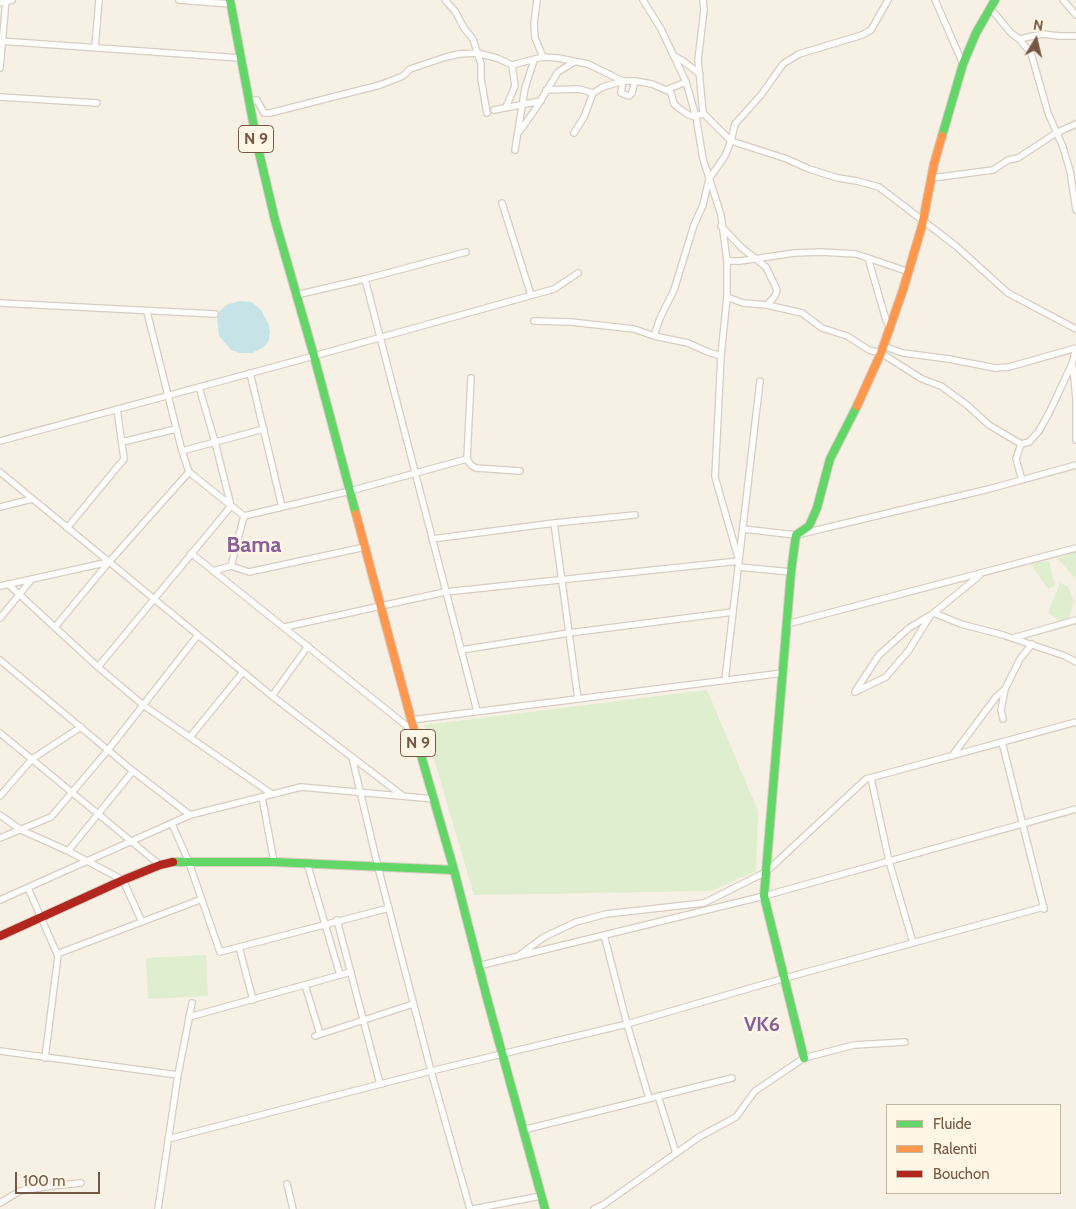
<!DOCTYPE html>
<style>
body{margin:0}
#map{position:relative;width:1076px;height:1209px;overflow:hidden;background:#f6f0e5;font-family:Cabin,sans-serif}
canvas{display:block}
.legend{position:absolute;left:886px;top:1104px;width:175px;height:90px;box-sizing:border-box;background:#fff6e5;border:1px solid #c8b6a5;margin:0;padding:6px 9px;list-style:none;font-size:15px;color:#755744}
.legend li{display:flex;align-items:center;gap:10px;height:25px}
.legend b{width:25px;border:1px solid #c8b6a5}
.north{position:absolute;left:1011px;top:15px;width:50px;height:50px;-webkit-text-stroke:4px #fff6e5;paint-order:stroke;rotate:9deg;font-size:14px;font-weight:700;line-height:20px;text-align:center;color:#755744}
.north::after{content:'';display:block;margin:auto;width:18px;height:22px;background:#755744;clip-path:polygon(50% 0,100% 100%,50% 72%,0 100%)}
.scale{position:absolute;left:15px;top:1172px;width:85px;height:22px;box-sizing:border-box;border:2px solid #755744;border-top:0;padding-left:6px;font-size:15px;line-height:18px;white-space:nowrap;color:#755744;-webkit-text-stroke:4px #fff6e5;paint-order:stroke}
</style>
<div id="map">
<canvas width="1076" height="1209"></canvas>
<ul class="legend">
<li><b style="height:6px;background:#63d668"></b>Fluide</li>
<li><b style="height:6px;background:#ff974d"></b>Ralenti</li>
<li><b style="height:6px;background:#b3261e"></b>Bouchon</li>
</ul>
<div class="north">N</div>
<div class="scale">100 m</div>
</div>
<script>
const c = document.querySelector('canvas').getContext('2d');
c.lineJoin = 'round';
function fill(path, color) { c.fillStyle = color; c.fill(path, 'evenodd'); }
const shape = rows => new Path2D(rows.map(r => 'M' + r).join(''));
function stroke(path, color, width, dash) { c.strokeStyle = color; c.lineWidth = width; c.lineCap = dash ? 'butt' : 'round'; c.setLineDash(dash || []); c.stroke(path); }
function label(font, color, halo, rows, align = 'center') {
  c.font = font + ' Cabin,sans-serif'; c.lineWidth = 5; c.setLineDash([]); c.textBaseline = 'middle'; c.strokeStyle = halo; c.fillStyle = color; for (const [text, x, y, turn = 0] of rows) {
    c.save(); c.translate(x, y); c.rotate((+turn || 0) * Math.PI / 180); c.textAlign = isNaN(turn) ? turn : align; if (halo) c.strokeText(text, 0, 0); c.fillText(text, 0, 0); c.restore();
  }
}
const green = shape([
 [1076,551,1076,579,1058,559],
 [1049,561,1055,586,1048,589,1030,563],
 [1060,583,1068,586,1074,602,1066,625,1048,613],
 [707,690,758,811,756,871,711,891,474,895,424,725],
 [206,955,208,996,148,999,146,958]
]);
const water = shape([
 [240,301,252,302,261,310,268,323,270,332,269,340,264,347,252,353,240,353,231,350,219,336,217,317,220,311,226,305]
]);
const street = shape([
 [179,0,230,4],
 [445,0,455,11,464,28,473,39,481,64,481,79,487,113],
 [703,0,704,10,698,60,703,113],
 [935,0,963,64],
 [1063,0,1076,15],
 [0,3,12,0],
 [991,9,1011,33,1019,39],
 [1076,36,1059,36,1043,34,1019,39,1031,53,1048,113,1063,147,1070,171,1076,210],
 [0,41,240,58],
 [95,47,99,0],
 [674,56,683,61,700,74],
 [543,57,558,58,588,64,623,81,635,81,652,84,666,90,686,82],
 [0,68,6,0],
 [546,90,579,89,593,93,603,87,623,81,621,93,629,96,632,93,635,81],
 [666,90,671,93,674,104,680,109,689,115,696,117,703,113,731,141,787,159,809,169,838,178,857,181,879,187,956,246,1008,293,1076,329],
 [0,97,97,103],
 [249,102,257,100,264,113,270,113,380,85,403,76,410,69,446,57,459,54,477,53,497,58,512,65],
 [506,107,515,86,512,65,543,57,535,38,534,24,537,0],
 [494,110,541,101],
 [520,131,536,108,558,72,574,62],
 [574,133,584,117,593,93],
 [515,150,525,88,534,60],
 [932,178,993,170,1008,160,1018,158,1056,133,1076,124],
 [502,203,531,295],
 [721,226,742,248,766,267,777,290,775,296,767,305],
 [868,258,909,272],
 [727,261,740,261,794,253,821,252,856,254,868,258,886,320,890,327],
 [365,279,477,711],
 [296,295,365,279,466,252],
 [727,297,743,303,767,305,802,313,822,328,847,336,869,350,881,353,922,379,941,386,967,405,989,425,1021,444,1029,442,1039,431,1050,411,1072,364,1076,348],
 [0,303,215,314],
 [147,312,182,451,189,472,244,516],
 [534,321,571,322,634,329,654,336,688,343,708,352,721,356],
 [654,336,660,318,674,290,694,225,703,205,709,179,725,156,731,141,735,124,761,95,783,64,799,54,862,35,871,30,888,0],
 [883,346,903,353,949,359,995,368,1009,367,1076,348],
 [1072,364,1073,367,1076,399,1076,440],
 [250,373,282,507],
 [471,378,467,459,471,465,476,468,520,471],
 [0,441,314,356,554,289,578,273],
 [122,442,176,429],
 [1021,444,1016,459,1022,480],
 [182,451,264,429],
 [0,472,272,696,403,796],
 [0,507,32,499],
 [244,516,350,491,467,459],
 [554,523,578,699],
 [67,528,124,459,117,409],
 [743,529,796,535,989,489,1076,465],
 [432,539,554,523,635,515],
 [191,553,413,731],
 [231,566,244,516],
 [739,567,791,572],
 [213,571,231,566,249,572,365,547],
 [8,584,98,667,143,705,272,794],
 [0,586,109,562],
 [934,613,961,624,1003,635,1065,656,1076,662],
 [0,618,32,579],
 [787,624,1076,548],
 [55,627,109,562,189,472],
 [285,627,445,592,739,561,715,477,721,356,727,297,727,261,721,215,703,159,696,117,686,82,661,29,643,0],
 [1013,638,1076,620],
 [461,650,569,633,733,612],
 [0,660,133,771,190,815],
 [98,667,231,506,215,442,199,387],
 [725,680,760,381],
 [856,690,879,655,909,628,929,616],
 [855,692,886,677,909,650,930,616,979,576],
 [272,696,308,646],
 [1003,719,1001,710,1005,689,1020,659,1032,644],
 [411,720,783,673],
 [0,733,160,865],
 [190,737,243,672],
 [1002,742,1044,909],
 [952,756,996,697,1005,689],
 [352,757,378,867,431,1071,470,1209],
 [871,778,889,861,913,943],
 [0,796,32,759,81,727],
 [262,797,274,862],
 [0,815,21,830,68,851,123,880,142,922],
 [172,824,188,860,220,952,389,908],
 [0,838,51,817,108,750,198,635],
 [68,851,133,771],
 [307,863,340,975],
 [28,888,58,956,45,1058],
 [0,900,190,815,301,787,434,799],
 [337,920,380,1084],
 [604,935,627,1024,649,1098],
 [239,947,253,1000],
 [57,954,202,899],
 [517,957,544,937,576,922,606,914,704,903,766,872,866,779,1076,722],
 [478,966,764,896,1076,809],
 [305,985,320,1034],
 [189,1017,351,972],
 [315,1036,413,1004],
 [0,1051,178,1075],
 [658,1096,676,1153],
 [523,1130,732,1078],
 [168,1139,431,1071,627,1024,785,978,1044,907],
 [287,1184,293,1209],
 [0,1203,20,1191,51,1186,81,1183],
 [158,1209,178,1075,192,1003],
 [473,1209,541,1196],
 [594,1209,603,1205,699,1137,736,1117,755,1091,804,1058,854,1045,905,1042]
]);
const fast = shape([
 [230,0,258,148,275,220,314,356,356,514],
 [942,136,963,64,976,33,995,0],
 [415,734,454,870,488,1002,545,1209],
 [173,862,274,862,454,870],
 [804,1058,764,896,791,572,796,535,809,526,817,508,830,459,857,406]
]);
const slow = shape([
 [857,406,881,353,903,290,922,226,934,164,942,136],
 [356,514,415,734]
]);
const jam = shape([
 [0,936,123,880,160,865,173,862]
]);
const shields = [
 [256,139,35],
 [418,743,35]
];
const shieldNames = [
 ["N 9",256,139],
 ["N 9",418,743]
];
const quarterNames = [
 ["VK6",762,1025]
];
const districtNames = [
 ["Bama",254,546]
];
fill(green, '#dfeece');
fill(water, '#c6e4e7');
stroke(street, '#d7cdc3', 8);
stroke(fast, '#d7ccc1', 10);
stroke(slow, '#d7ccc1', 10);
stroke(jam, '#d7ccc1', 10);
stroke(street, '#fefdfb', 5.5);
stroke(fast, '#63d668', 8);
stroke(slow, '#ff974d', 8);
stroke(jam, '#b3261e', 8);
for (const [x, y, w] of shields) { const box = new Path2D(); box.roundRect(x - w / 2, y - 13.5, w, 27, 4); c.fillStyle = '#fff6e5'; c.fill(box); stroke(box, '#755744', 1); }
label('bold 16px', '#755744', null, shieldNames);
label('bold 20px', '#885f9a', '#fff6e5', quarterNames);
label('bold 22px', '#885f9a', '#fff6e5', districtNames);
</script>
